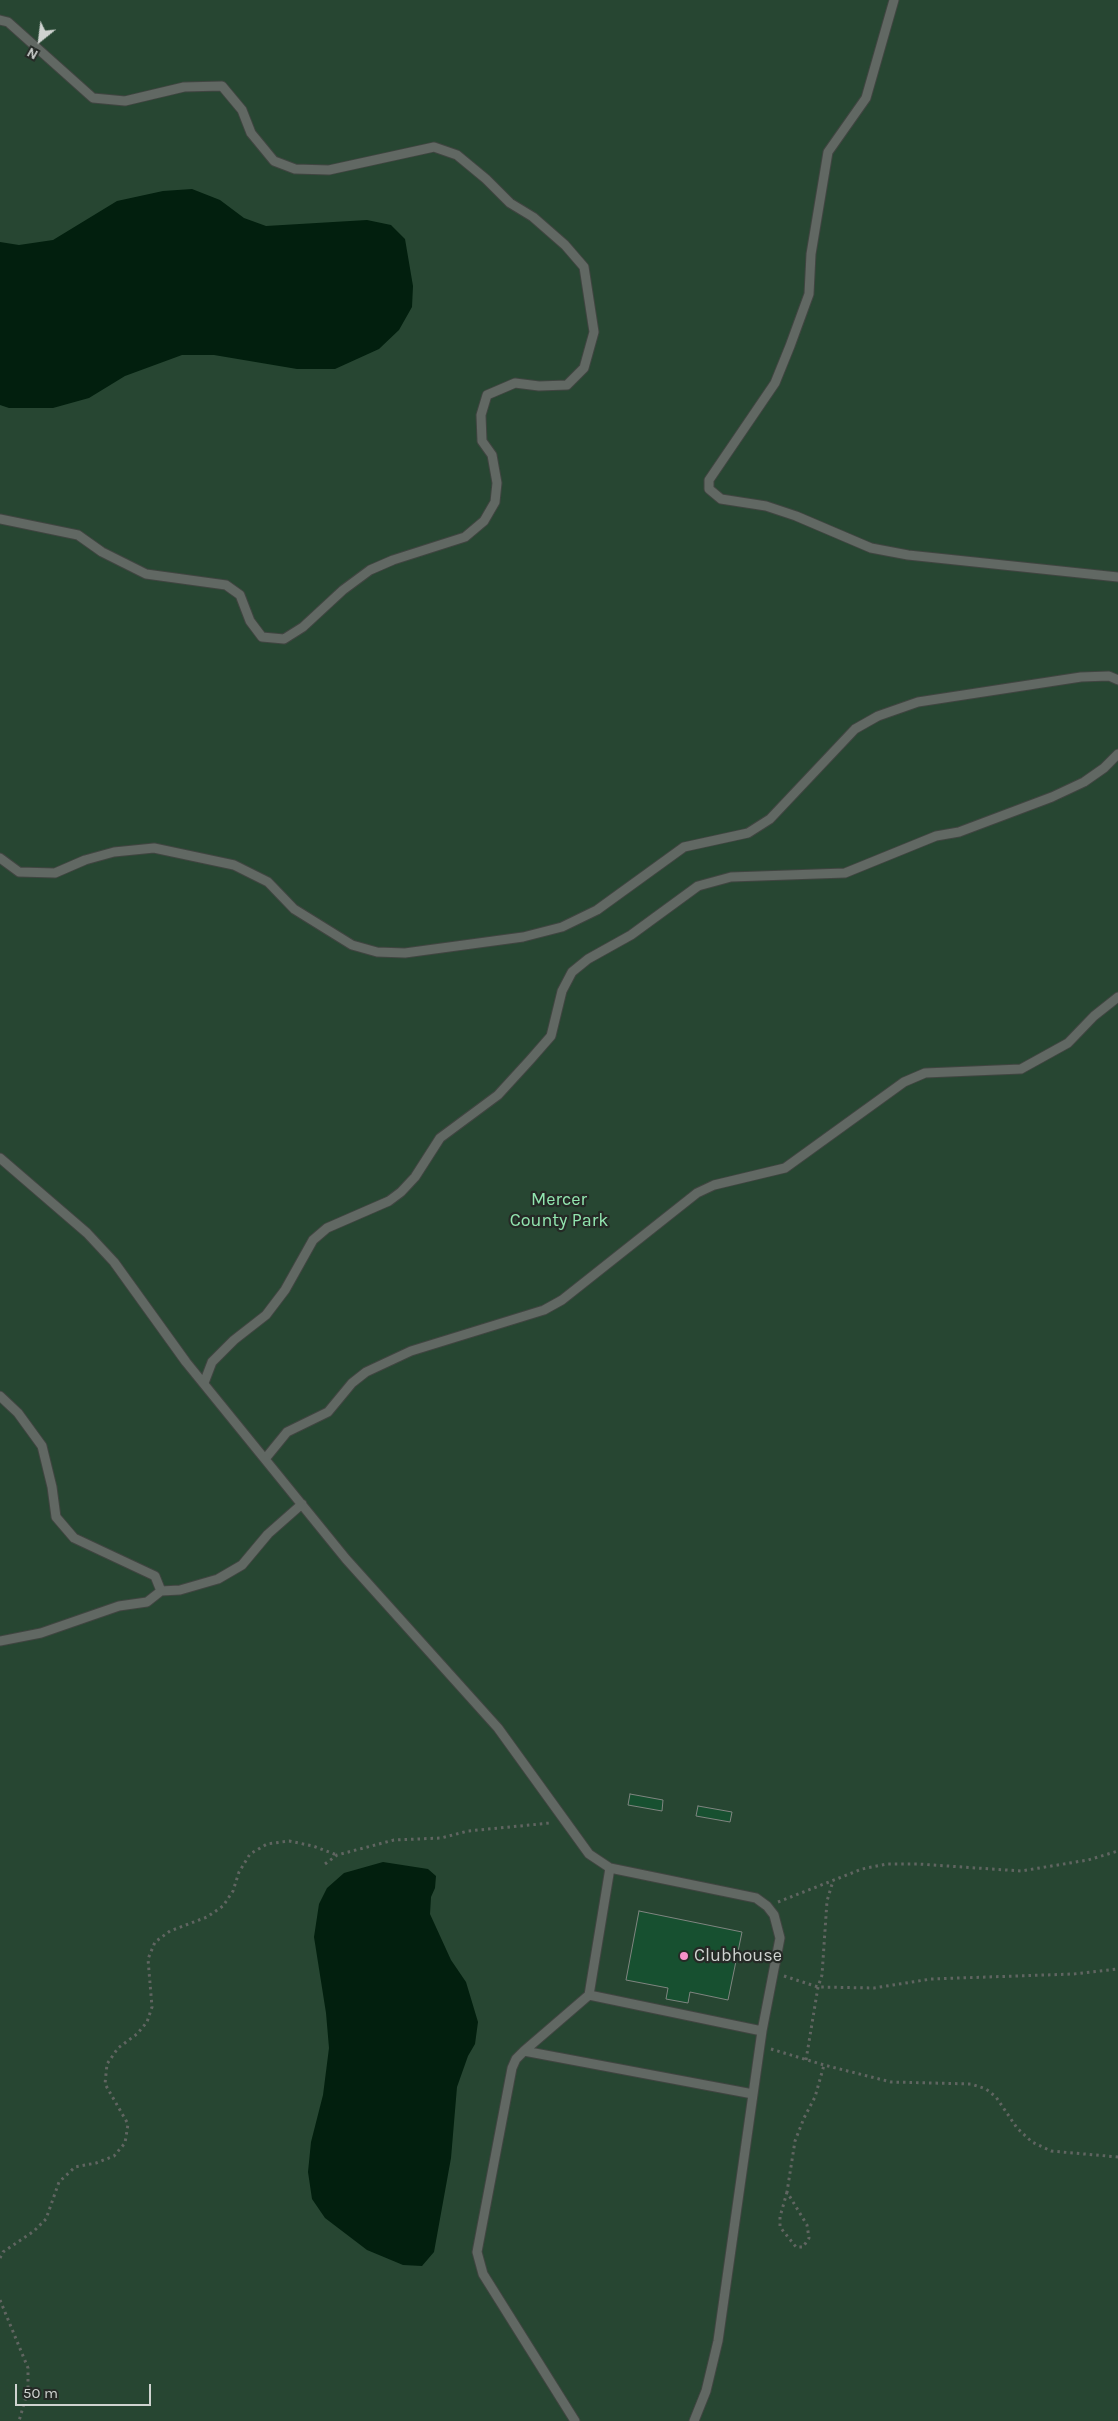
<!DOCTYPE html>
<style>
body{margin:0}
#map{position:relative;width:1118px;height:2421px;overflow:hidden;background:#252a26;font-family:Karla,sans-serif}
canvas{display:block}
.north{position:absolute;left:15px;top:15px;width:50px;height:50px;-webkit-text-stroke:4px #252a26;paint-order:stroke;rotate:209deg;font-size:14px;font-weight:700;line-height:20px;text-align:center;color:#cfd3d0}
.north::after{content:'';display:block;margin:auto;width:18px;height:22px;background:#cfd3d0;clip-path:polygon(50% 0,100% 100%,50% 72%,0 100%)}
.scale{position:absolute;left:15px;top:2384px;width:136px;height:22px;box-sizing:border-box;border:2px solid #cfd3d0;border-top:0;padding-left:6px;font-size:15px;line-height:18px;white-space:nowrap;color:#cfd3d0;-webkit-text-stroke:4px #252a26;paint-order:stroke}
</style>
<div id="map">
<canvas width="1118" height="2421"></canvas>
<div class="north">N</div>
<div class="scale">50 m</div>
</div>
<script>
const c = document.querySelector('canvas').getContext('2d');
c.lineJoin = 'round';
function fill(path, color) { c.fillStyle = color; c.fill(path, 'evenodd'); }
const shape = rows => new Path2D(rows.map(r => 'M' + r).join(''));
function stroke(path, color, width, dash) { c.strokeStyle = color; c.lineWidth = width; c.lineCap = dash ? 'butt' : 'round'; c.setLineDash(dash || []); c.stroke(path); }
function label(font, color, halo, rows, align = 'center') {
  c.font = font + ' Karla,sans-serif'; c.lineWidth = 4.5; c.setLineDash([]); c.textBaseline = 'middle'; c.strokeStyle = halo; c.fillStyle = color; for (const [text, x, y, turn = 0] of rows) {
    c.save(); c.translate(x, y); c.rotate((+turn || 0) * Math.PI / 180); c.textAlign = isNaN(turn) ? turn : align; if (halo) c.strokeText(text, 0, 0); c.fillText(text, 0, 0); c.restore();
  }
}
const green = shape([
 [0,0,1118,0,1118,2421,0,2421]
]);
const water = shape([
 [192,189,220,200,244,218,266,226,367,220,391,225,405,239,413,286,412,307,399,330,379,349,335,369,297,369,214,355,182,355,125,376,89,398,53,408,9,408,0,405,0,242,19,245,53,240,117,201,163,191],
 [383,1862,428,1869,436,1876,435,1888,431,1897,430,1914,451,1960,466,1982,478,2022,475,2044,468,2056,457,2087,451,2158,434,2252,422,2266,403,2265,367,2250,325,2218,312,2199,308,2172,311,2142,323,2095,329,2048,326,2013,314,1937,319,1904,327,1888,344,1873]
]);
const building = shape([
 [630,1794,663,1800,662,1811,628,1805,630,1794],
 [698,1806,732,1812,730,1822,696,1816,698,1806],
 [639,1911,742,1932,728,2000,690,1992,688,2003,666,1999,668,1988,626,1980,639,1911]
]);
const path = shape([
 [325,1864,337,1855,394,1840,441,1838,468,1831,550,1823],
 [778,1902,862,1869,887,1864,918,1864,1021,1871,1088,1860,1118,1851],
 [784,1976,818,1987,874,1988,931,1979,1073,1974,1118,1969],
 [771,2049,824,2065,891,2082,971,2084,986,2089,996,2097,1017,2128,1032,2142,1051,2151,1118,2157],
 [806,2060,818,1987,822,1975,827,1901,833,1881],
 [787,2192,780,2217,780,2227,796,2247,803,2247,809,2238,807,2225,787,2192,795,2141,804,2118,815,2097,824,2065],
 [0,2258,3,2252,34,2231,46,2219,59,2182,75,2167,96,2163,114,2156,125,2143,128,2124,105,2084,107,2064,118,2048,137,2034,147,2022,152,2007,148,1959,155,1942,170,1931,207,1917,223,1906,233,1891,239,1872,250,1854,267,1844,289,1841,313,1846,337,1855],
 [0,2300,28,2368,28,2390,19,2421]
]);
const lane = shape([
 [894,0,866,98,828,152,811,254,809,294,790,346,775,383,709,480,709,489,721,499,766,506,796,516,871,548,908,555,1118,577],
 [0,20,8,22,93,98,125,101,184,87,222,86,242,110,251,133,274,161,295,169,329,170,434,147,457,155,486,179,510,203,533,217,565,245,584,267,594,332,584,368,567,385,539,386,515,383,487,395,481,415,482,441,492,455,497,483,495,502,484,521,465,537,393,560,370,570,343,590,303,627,284,639,262,637,250,621,240,595,226,585,146,574,102,552,78,535,0,519],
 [0,858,19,872,55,873,85,860,114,852,154,848,234,865,268,882,294,909,352,945,377,952,405,953,523,937,562,927,597,910,684,847,748,833,770,819,855,729,878,716,918,702,1081,677,1109,676,1118,680],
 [0,1158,87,1233,114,1262,186,1362,346,1559,498,1728,589,1854,610,1868,756,1898,767,1906,774,1915,780,1938,762,2031,718,2341,706,2391,694,2421],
 [204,1383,212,1362,234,1340,266,1315,285,1290,313,1240,327,1228,389,1201,401,1192,415,1177,440,1138,498,1095,530,1060,551,1036,562,991,572,972,588,959,631,935,698,886,731,877,845,873,936,836,959,832,1052,797,1084,782,1104,768,1118,754],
 [0,1396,18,1413,42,1446,52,1487,56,1517,74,1538,155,1576,161,1591,180,1590,218,1579,242,1565,268,1534,302,1504],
 [265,1459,287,1432,328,1412,352,1383,366,1372,411,1351,544,1310,562,1300,697,1193,714,1185,785,1168,904,1082,925,1073,1021,1069,1068,1043,1094,1016,1118,997],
 [0,1641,41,1633,119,1606,147,1602,161,1591],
 [589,1995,762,2031],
 [524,2051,753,2094],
 [575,2421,483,2274,477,2252,512,2068,516,2059,524,2051,589,1995,610,1868]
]);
const markers = [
 [684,1956,5,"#f890cb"]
];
const parkNames = [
 ["Mercer",559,1200],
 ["County Park",559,1221]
];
const poiNames = [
 ["Clubhouse",694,1956]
];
fill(green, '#274632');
fill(water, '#021f0e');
fill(building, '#175030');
stroke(building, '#7f8580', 1);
stroke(lane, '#404541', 11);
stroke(path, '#606561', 3, [2.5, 4]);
stroke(lane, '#616863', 9);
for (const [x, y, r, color] of markers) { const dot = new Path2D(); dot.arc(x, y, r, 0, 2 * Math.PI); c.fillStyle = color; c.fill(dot); stroke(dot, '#252a26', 2); }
label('18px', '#92e5af', '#252a26', parkNames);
label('18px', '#cfd3d0', '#252a26', poiNames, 'left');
</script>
